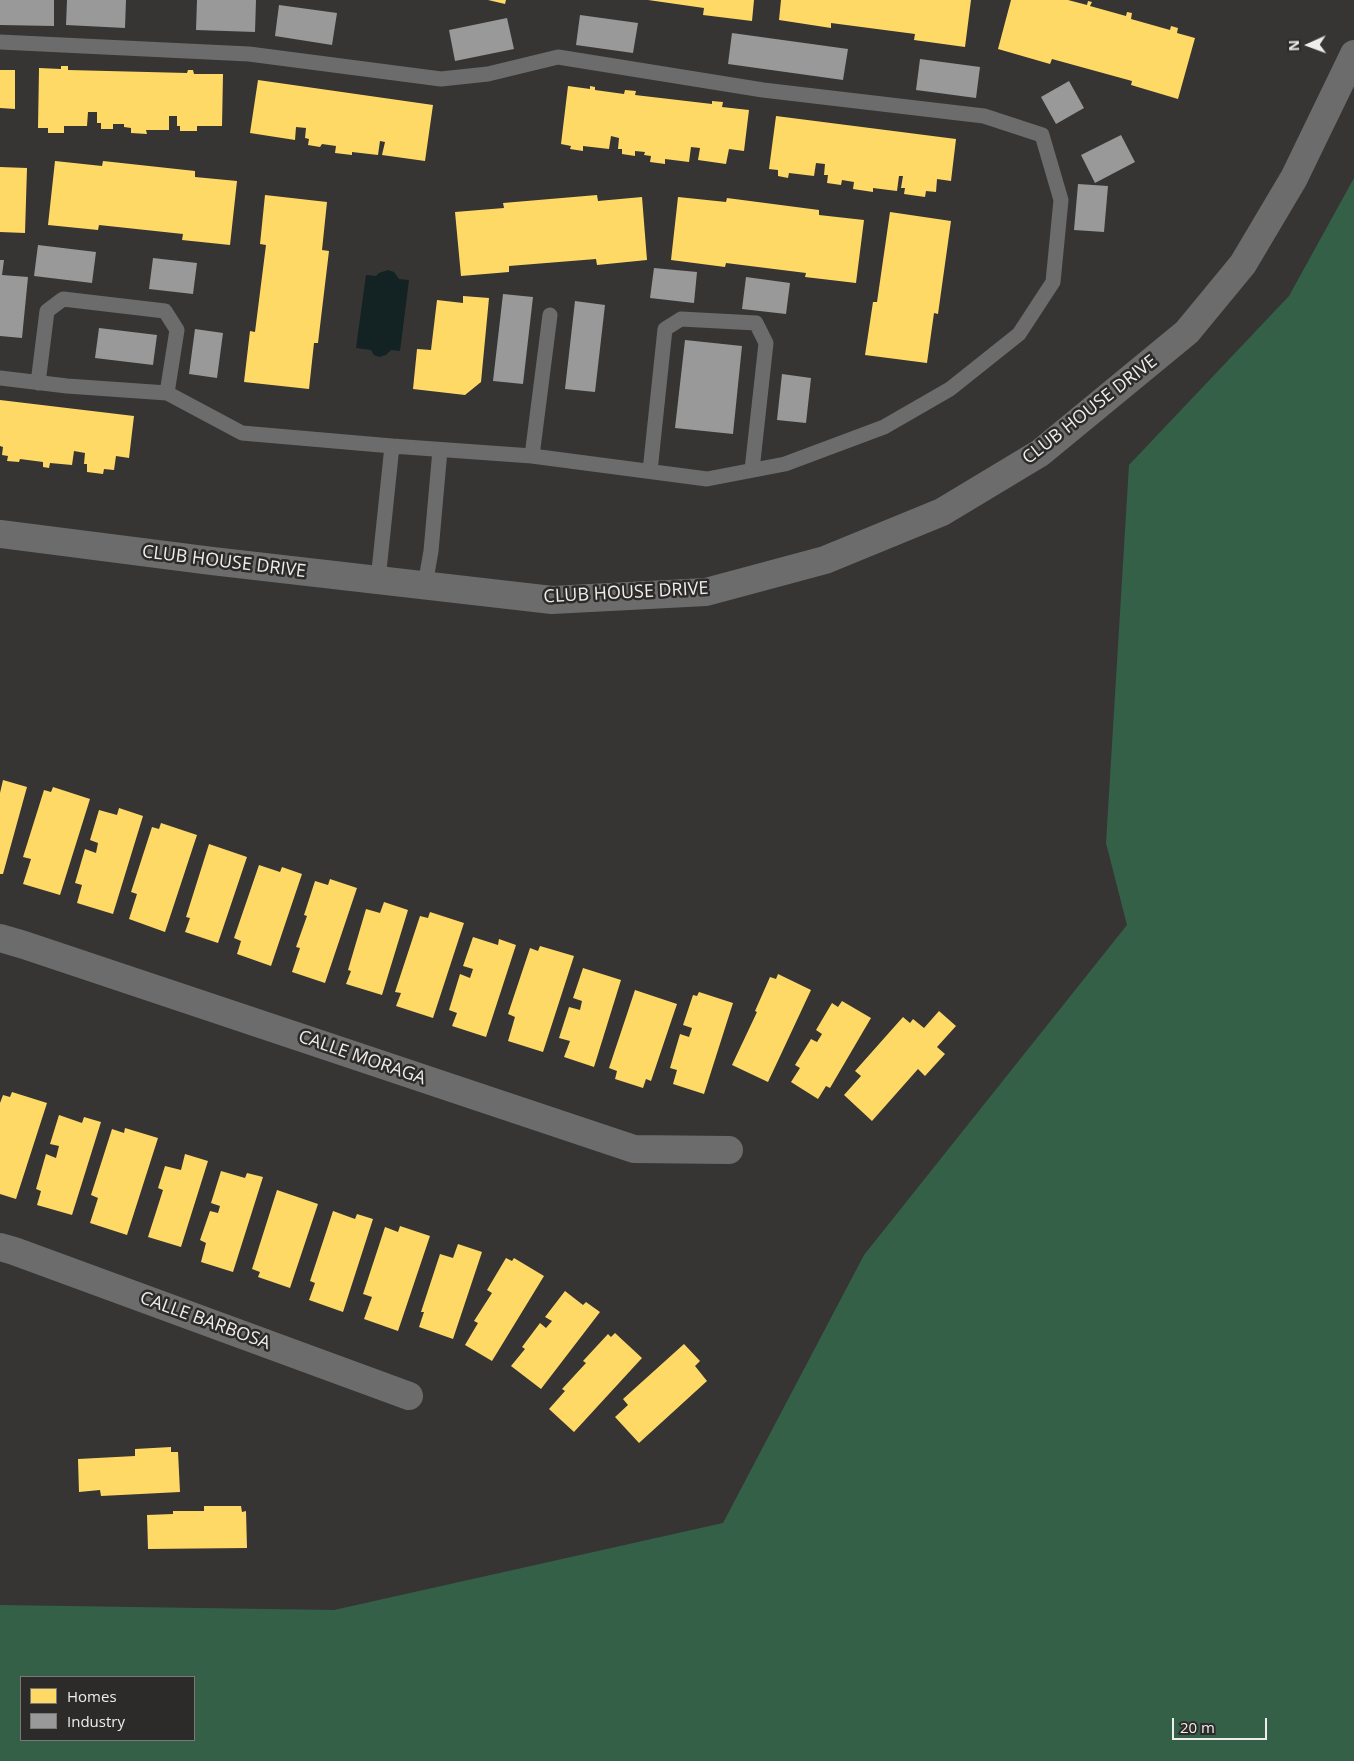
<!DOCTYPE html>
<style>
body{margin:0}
#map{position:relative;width:1354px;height:1761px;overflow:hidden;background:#363534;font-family:"Open Sans",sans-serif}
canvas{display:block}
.legend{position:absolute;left:20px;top:1676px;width:175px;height:65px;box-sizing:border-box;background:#2d2b29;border:1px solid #7b7977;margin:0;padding:6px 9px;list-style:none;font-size:15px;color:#efedec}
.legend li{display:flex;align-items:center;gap:10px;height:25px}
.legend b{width:25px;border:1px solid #7b7977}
.north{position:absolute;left:1284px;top:20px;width:50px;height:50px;-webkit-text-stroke:4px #2d2b29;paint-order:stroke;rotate:268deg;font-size:14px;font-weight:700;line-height:20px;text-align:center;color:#efedec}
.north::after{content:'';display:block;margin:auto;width:18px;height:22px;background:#efedec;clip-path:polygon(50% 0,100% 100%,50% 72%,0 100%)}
.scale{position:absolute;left:1172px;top:1718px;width:95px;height:22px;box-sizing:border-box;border:2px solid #efedec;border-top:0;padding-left:6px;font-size:15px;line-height:18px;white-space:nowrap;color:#efedec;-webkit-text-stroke:4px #2d2b29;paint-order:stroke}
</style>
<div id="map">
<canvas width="1354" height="1761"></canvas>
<ul class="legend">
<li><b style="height:14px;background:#ffd966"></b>Homes</li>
<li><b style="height:14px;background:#999"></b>Industry</li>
</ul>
<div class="north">N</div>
<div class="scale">20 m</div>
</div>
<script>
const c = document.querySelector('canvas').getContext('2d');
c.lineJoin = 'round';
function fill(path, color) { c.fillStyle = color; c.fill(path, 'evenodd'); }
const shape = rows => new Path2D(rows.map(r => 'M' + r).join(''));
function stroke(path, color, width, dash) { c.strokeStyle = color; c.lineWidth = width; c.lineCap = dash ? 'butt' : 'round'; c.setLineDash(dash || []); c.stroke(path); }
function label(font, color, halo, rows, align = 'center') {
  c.font = font + ' "Open Sans",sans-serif'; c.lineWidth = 5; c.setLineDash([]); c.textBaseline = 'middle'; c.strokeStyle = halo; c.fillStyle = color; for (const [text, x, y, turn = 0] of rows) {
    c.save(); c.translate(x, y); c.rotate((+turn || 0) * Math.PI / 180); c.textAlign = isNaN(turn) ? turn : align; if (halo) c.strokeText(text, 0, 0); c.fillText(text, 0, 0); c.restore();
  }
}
const green = shape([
 [1354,178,1354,1761,0,1761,0,1605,334,1610,723,1523,864,1255,1127,925,1106,843,1129,465,1289,296],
 [21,1677,194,1677,194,1740,21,1740]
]);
const water = shape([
 [388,270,394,272,399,279,409,280,400,351,391,350,386,355,379,357,374,355,371,350,356,348,366,275,376,276,379,273]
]);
const homes = shape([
 [488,0,506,0,505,4],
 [648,0,754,0,752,21,703,15,704,8],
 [781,0,971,0,965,47,914,40,915,34,831,23,831,28,779,20],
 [1011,0,1068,0,1087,5,1088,1,1092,2,1090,6,1126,16,1127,12,1132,13,1131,19,1170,30,1171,26,1178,28,1177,33,1195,38,1178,99,1131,85,1132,81,1052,59,1050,64,998,49],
 [61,66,68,66,68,70,187,73,188,70,193,70,194,74,223,74,222,126,197,126,197,131,180,131,180,126,177,126,177,116,169,116,169,130,146,130,147,134,131,133,131,128,124,127,124,124,113,124,113,129,101,129,101,123,97,123,97,112,88,112,87,126,64,126,64,133,48,133,48,128,38,128,39,68,61,69],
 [0,70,15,70,15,109,0,108],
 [258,80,433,105,425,161,382,155,385,142,380,141,378,155,352,152,352,155,335,153,336,146,322,144,320,147,308,145,309,139,305,138,306,128,296,127,295,140,250,133],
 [568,86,590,89,590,86,595,87,595,90,624,94,625,90,636,91,635,95,712,104,712,101,723,102,722,107,749,110,744,151,729,149,726,164,698,160,700,148,691,147,689,162,665,159,665,164,650,162,651,156,644,155,645,152,635,151,635,156,622,154,622,149,618,149,619,138,611,136,609,149,583,146,583,151,570,149,571,146,561,144],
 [776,116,956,139,951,181,937,179,936,192,926,191,925,197,904,194,905,188,901,188,903,176,899,176,897,191,873,188,873,192,853,189,854,182,842,180,841,185,827,183,828,175,824,175,825,164,816,163,814,176,789,173,788,178,778,176,778,170,769,169],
 [55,161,102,166,103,161,195,171,195,177,237,181,230,245,182,240,183,234,99,225,98,230,48,225],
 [0,167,27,168,25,233,0,232],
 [265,195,327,202,322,250,329,251,318,343,314,343,309,389,244,382,250,331,255,332,266,245,260,244],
 [597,195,598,201,642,197,647,260,597,265,596,259,509,266,509,272,461,276,455,212,504,208,503,203],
 [678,197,726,202,727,198,819,210,819,215,864,220,856,283,805,277,806,273,726,263,725,267,671,260],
 [890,212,951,221,938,314,934,313,927,363,865,355,873,302,877,302],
 [463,296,489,298,481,382,465,395,413,389,417,349,431,350,437,300,463,303],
 [0,400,134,416,129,458,116,456,114,470,104,469,103,474,87,472,87,464,84,464,85,453,74,451,72,465,50,463,49,468,43,467,43,462,20,459,19,462,7,461,8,456,2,455,3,447,0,446],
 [3,780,27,787,3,874,0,874,0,793],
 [53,787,90,799,60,895,23,884,31,859,23,857,44,790,51,792],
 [119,808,143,816,113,914,77,903,82,885,75,883,85,849,96,853,98,843,90,840,99,810,117,815],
 [161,823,197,835,165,932,129,919,137,894,131,892,152,827,159,829],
 [209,844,247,857,218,943,185,932,190,918,186,917],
 [259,865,280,872,282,867,302,874,271,966,237,954,241,941,234,938],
 [330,879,357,888,325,983,292,972,300,948,296,947,307,916,304,915,315,881,328,885],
 [384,902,408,910,382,995,346,984,351,971,348,970,366,909,380,913],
 [430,912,464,923,433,1018,396,1006,401,993,395,992,420,916,428,918],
 [473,937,498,945,499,939,516,945,486,1037,452,1026,457,1013,449,1010,460,974,470,978,473,969,463,966],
 [540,946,574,956,543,1052,508,1041,515,1017,508,1014,530,948,538,951],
 [583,968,621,980,594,1067,564,1057,570,1041,559,1038,569,1007,580,1010,582,1001,573,998],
 [778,974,811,990,768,1082,732,1065,757,1012,755,1011,770,977,776,979],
 [635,990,677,1004,651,1081,646,1079,643,1088,615,1079,617,1071,609,1068],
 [699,992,733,1003,704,1094,673,1084,677,1070,670,1068,680,1034,689,1037,692,1028,683,1025,693,995,697,996],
 [842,1001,871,1018,830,1088,826,1086,818,1099,791,1082,800,1068,795,1065,811,1039,817,1042,822,1034,816,1030,832,1003,838,1007],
 [939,1011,956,1026,937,1047,945,1054,925,1076,918,1069,872,1121,844,1095,861,1076,855,1071,903,1017,910,1023,913,1019,924,1028],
 [12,1092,47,1103,16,1199,0,1194,0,1103,3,1095,10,1097],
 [59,1115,82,1123,84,1117,101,1122,72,1215,37,1205,41,1191,36,1189,46,1154,56,1158,59,1146,50,1144],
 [125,1128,158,1138,127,1235,90,1223,98,1198,91,1195,112,1129,124,1133],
 [185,1154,208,1161,181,1247,148,1237,163,1190,158,1188,165,1166,181,1170],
 [221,1171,245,1178,247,1173,263,1177,233,1272,201,1262,206,1243,200,1240,210,1211,218,1213,220,1206,211,1203],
 [277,1190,318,1204,290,1288,258,1277,260,1272,252,1269],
 [333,1211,355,1219,357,1214,373,1219,343,1312,309,1300,315,1283,310,1281],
 [400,1226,430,1236,398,1331,364,1319,372,1297,363,1294,385,1227,398,1232],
 [458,1244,482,1252,453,1339,419,1327,424,1312,421,1312,440,1254,453,1258],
 [506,1258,512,1261,514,1258,544,1276,492,1361,465,1345,478,1323,474,1321,492,1293,487,1290],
 [565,1291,583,1305,586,1302,600,1312,541,1389,511,1366,525,1349,522,1347,540,1323,546,1328,552,1321,545,1317],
 [615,1333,642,1358,574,1432,549,1409,565,1391,562,1389,586,1363,583,1361,608,1334,611,1337],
 [684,1344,700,1361,695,1366,707,1381,639,1443,615,1417,628,1405,623,1399],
 [171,1447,171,1452,178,1452,180,1492,101,1496,100,1490,79,1492,78,1459,135,1456,135,1449],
 [204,1506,241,1506,242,1512,246,1511,247,1548,148,1549,147,1515,173,1514,173,1511,204,1511]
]);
const industry = shape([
 [0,0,54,0,54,26,0,25],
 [67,0,126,0,125,28,66,25],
 [197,0,256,0,255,32,196,30],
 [279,5,337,13,332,45,275,36],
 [580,15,638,23,633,53,576,45],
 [507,18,514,49,455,61,449,30],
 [732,33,848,49,843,80,728,64],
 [920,59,980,67,976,98,916,90],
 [1069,81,1084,108,1056,124,1041,97],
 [1121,135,1135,162,1095,183,1081,155],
 [1078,184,1108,186,1104,232,1074,230],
 [38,245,96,252,92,283,34,276],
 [153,258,197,263,193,294,149,289],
 [0,260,4,260,2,275,28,277,22,338,0,336],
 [654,268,697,272,694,303,650,298],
 [746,277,790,283,786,314,742,309],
 [503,294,533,297,523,384,493,381],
 [575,301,605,305,595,392,565,389],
 [99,328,157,335,153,365,95,358],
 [195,329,223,333,217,378,189,374],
 [685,340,742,346,733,434,675,428],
 [782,374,811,378,806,423,777,420]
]);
const service = shape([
 [0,42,249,54,441,79,488,74,558,57,763,90,984,116,1042,135,1061,200,1053,282,1019,334,950,389,884,427,785,464,707,479,532,456,392,446,242,433,167,393,67,386,0,378],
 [38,383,47,311,63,299,165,311,177,330,167,393],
 [532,456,550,315],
 [650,471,665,329,681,319,756,323,766,343,752,470],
 [378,580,392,446],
 [425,585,431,551,440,450]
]);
const minor = shape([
 [0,938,24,945,634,1149,729,1150],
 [0,1247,14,1251,409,1396]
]);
const tertiary = shape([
 [0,534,212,561,552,600,706,592,825,560,942,512,1040,453,1187,332,1243,264,1294,178,1354,54]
]);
const streetNames = [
 ["CLUB HOUSE DRIVE",1090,410,-38],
 ["CLUB HOUSE DRIVE",224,562,7],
 ["CLUB HOUSE DRIVE",626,593,-3],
 ["CALLE MORAGA",362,1058,19],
 ["CALLE BARBOSA",205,1321,20]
];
fill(green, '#346048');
fill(water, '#132223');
fill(homes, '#ffd966');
fill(industry, '#999');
stroke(service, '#6d6c6c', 15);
stroke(minor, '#6d6c6c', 28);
stroke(tertiary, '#6d6c6c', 28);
label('18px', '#efedec', '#2d2b29', streetNames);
</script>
